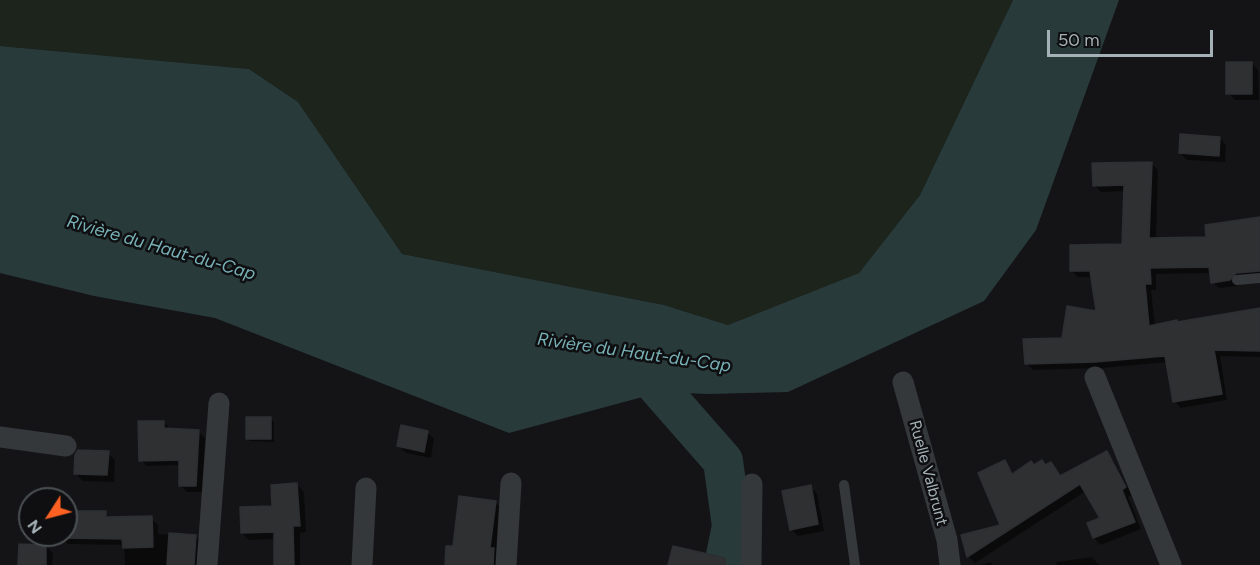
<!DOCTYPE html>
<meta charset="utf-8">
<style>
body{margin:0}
#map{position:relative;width:1260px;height:565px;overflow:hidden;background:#141416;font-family:Figtree,sans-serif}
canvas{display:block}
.north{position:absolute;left:18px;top:487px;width:60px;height:60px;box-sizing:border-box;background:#0f0f11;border:2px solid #4b5053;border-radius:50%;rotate:234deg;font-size:16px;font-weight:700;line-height:24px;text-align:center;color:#a4b1b7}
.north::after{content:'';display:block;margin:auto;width:21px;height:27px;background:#ff6122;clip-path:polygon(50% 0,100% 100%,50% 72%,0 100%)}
.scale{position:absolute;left:1047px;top:30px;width:166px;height:27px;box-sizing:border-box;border:3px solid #a4b1b7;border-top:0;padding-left:8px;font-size:18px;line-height:21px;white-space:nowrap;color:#a4b1b7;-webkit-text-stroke:4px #0f0f11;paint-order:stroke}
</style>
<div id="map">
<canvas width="1260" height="565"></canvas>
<div class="north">N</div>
<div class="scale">50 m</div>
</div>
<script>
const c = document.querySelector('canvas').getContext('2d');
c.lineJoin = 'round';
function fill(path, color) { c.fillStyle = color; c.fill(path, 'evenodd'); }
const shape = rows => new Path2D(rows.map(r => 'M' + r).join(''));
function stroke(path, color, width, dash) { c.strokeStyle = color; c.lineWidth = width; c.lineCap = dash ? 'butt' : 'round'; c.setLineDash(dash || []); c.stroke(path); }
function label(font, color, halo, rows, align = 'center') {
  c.font = font + ' Figtree,sans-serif'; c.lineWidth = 5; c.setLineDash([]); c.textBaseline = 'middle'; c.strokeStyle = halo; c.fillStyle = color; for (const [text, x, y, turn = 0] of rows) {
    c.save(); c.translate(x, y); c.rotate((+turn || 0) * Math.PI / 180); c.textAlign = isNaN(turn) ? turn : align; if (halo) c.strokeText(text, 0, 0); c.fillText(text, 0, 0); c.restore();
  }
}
const green = shape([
 [0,0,1013,0,920,195,859,273,728,325,664,305,402,254,298,102,249,69,0,46]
]);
const water = shape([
 [1013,0,1119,0,1036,230,984,301,788,392,707,394,661,392,509,433,215,318,94,296,0,273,0,46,249,69,298,102,402,254,664,305,728,325,859,273,920,195]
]);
const shadow = shape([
 [1251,63,1258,70,1259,100,1235,100,1228,93],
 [1220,138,1226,145,1225,162,1187,160,1180,153],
 [1151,163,1158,170,1156,239,1208,238,1260,219,1260,277,1243,279,1236,286,1219,288,1213,282,1212,273,1156,274,1156,290,1151,290,1155,326,1260,310,1260,357,1220,356,1227,400,1181,408,1174,401,1168,362,1102,368,1033,370,1026,363,1098,313,1092,277,1078,277,1072,271,1123,246,1125,191,1101,192,1094,185],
 [271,419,274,422,274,442,250,441,247,438],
 [163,422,170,428,198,431,205,438,202,492,187,492,181,486,181,465,147,466,141,460],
 [427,432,434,439,431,458,406,453,399,446],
 [108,453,115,460,114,482,83,481,76,474],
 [1106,453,1113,460,1132,495,1128,497,1141,529,1101,545,1094,538,1089,524,1102,519,1086,491,975,563,968,556,1002,526,1005,462,1014,474,1051,464,1062,477],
 [297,485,304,492,306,532,300,533,300,565,276,565,275,539,249,540,242,533],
 [810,487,817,494,824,531,798,536,791,529],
 [496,503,505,512,503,565,446,565,454,548],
 [66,513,106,513,111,519,151,518,158,525,158,534,195,536,202,543,201,565,125,565,124,545,68,544,61,537,61,535,66,535],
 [46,546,53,553,52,565,20,565],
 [1092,557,1099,565,1057,565,1056,562],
 [990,562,993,565,981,565]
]);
const river = shape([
 [630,355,723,461,732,526,724,565]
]);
const building = shape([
 [1226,62,1252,62,1252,94,1226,94,1226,62],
 [1180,134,1220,137,1219,156,1179,153,1180,134],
 [1152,162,1149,238,1206,237,1205,225,1260,217,1260,271,1236,273,1230,280,1211,283,1209,267,1150,268,1151,284,1145,284,1149,326,1177,320,1177,322,1260,308,1260,351,1214,350,1222,394,1173,402,1165,356,1095,362,1025,364,1023,339,1062,338,1067,306,1096,311,1090,271,1070,271,1070,245,1122,244,1124,185,1093,186,1092,163,1152,162],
 [246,417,271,417,271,439,246,439,246,417],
 [138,421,164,421,164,428,199,430,196,486,179,486,179,460,139,461,138,421],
 [401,425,428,431,424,452,397,446,401,425],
 [78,450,109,451,107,475,74,474,75,455,78,450],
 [1107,451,1126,487,1122,490,1135,522,1093,538,1087,523,1100,518,1080,484,967,557,961,535,1000,525,978,473,1005,460,1012,474,1031,461,1034,465,1042,460,1045,465,1051,462,1060,476,1107,451],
 [297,483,300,526,293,526,294,565,274,565,274,532,241,533,240,507,272,506,271,485,297,483],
 [811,485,818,524,790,530,782,491,811,485],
 [459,496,496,501,490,548,494,548,493,565,445,565,446,546,453,546,459,496],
 [66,511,106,511,106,517,152,516,153,547,123,548,122,539,66,538,66,511],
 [169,533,196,535,194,565,167,565,169,533],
 [19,544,46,545,46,565,18,565,19,544],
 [673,546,725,558,725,565,668,565,673,546]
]);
const lane = shape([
 [1237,280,1260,278],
 [844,485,855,565]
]);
const street = shape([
 [1095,377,1171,565],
 [903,382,947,540,950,565],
 [0,437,66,446],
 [207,565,219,403],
 [362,565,366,488],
 [506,565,511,483],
 [751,565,752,484]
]);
const streetNames = [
 ["Ruelle Valbrunt",928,473,75]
];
const waterNames = [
 ["Rivière du Haut-du-Cap",161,248,16],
 ["Rivière du Haut-du-Cap",634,353,8]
];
fill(green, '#1d241b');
fill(water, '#293a3b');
fill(shadow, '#0007');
stroke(river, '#293a3b', 40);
fill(building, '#2e3032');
stroke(building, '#2d2f32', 1.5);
stroke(lane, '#34383b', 10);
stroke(street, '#34383b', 21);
label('16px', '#a4b1b7', '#0f0f11', streetNames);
label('italic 18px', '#77b1b6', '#0f0f11', waterNames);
</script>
